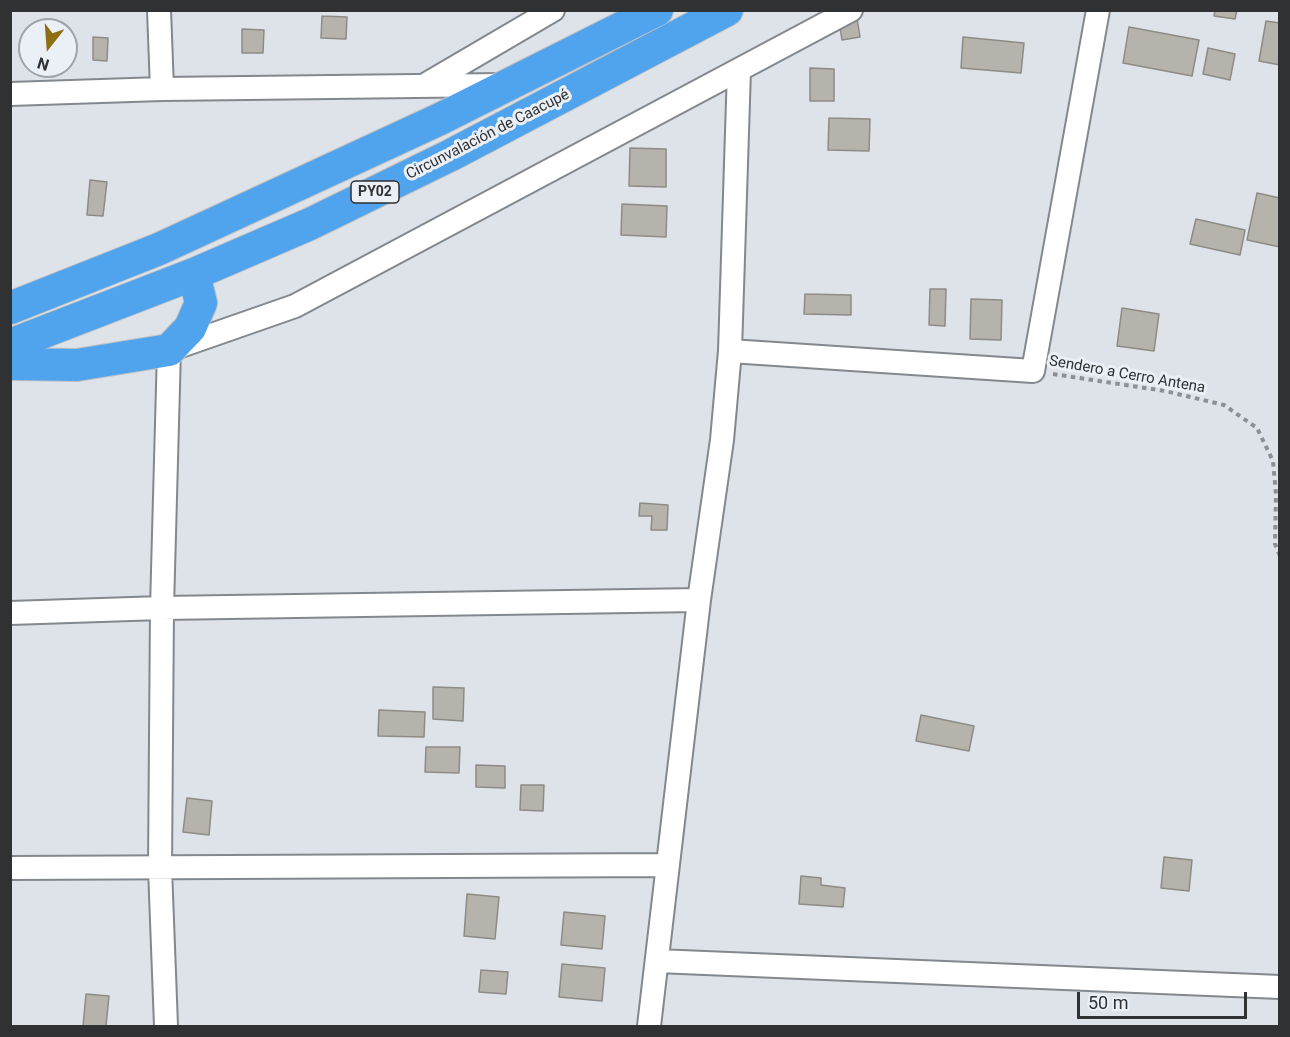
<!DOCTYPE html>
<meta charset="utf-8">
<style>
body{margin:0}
#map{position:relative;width:1290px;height:1037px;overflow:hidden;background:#dee3e9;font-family:Roboto,sans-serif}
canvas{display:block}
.frame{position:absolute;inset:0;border:12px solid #2f3133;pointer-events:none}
.north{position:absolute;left:18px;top:18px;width:60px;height:60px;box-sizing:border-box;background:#ebf0f6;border:2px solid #a0a4a8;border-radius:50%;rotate:197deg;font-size:16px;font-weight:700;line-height:24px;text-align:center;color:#2f3133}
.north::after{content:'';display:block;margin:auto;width:21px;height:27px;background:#8d7013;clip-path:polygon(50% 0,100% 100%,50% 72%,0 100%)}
.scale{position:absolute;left:1077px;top:992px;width:170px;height:27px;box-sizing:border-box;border:3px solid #2f3133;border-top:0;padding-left:8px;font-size:18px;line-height:21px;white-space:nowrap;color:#2f3133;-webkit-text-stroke:4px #ebf0f6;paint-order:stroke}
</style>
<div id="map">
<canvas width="1290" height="1037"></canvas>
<div class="frame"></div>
<div class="north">N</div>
<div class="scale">50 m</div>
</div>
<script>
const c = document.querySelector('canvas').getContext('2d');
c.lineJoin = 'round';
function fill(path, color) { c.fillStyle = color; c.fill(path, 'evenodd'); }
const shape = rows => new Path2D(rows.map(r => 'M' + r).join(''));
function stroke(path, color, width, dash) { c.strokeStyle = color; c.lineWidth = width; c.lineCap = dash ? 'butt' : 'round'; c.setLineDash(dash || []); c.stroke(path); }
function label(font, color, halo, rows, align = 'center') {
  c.font = font + ' Roboto,sans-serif'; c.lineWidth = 6; c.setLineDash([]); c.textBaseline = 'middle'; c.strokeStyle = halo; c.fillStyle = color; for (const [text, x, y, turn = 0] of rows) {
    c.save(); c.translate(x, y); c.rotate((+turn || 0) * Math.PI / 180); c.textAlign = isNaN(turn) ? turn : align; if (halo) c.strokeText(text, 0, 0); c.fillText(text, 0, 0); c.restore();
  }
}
const building = shape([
 [1215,10,1237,10,1235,19,1214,16,1215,10],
 [322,16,347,17,346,39,321,38,322,16],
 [857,18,860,37,842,40,839,21,857,18],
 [1266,21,1280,23,1280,65,1259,61,1266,21],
 [1129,27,1199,40,1192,76,1123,63,1129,27],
 [242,29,264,30,263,53,242,53,242,29],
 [93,37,108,38,107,61,93,60,93,37],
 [963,37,1024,43,1021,73,961,68,963,37],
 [1208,48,1235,54,1230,80,1203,74,1208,48],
 [810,68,834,69,834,101,810,101,810,68],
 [829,118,870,119,869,151,828,150,829,118],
 [630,148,666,149,666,187,629,186,630,148],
 [90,180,107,182,103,216,87,215,90,180],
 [1257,193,1280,198,1280,247,1247,240,1257,193],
 [622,204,667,206,666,237,621,235,622,204],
 [1196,219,1245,230,1240,255,1190,244,1196,219],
 [930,289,946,289,945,326,929,325,930,289],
 [805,294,851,295,851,315,804,314,805,294],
 [971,299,1002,300,1001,340,970,339,971,299],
 [1122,308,1159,314,1154,351,1117,346,1122,308],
 [640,503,668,505,667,530,651,530,652,516,639,516,640,503],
 [433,687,464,688,463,721,433,719,433,687],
 [379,710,425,712,424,737,378,736,379,710],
 [921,715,974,726,969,751,916,741,921,715],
 [426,747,460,747,459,773,425,772,426,747],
 [476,765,505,766,505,788,476,787,476,765],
 [521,785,544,785,543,811,520,810,521,785],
 [187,798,212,801,209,835,183,832,187,798],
 [1164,857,1192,860,1189,891,1161,888,1164,857],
 [801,876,821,878,821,885,845,888,843,907,799,904,801,876],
 [467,894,499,897,495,939,464,936,467,894],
 [564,912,605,916,602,949,561,945,564,912],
 [562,964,605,968,602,1001,559,997,562,964],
 [481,970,508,972,506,994,479,992,481,970],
 [86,994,109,996,106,1026,83,1026,86,994]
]);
const path = shape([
 [1053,374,1165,391,1224,405,1257,428,1273,461,1276,494,1275,544,1280,556]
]);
const minor = shape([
 [159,10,162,89],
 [425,85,553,10],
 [10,94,162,89,501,85],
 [730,351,1033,371,1098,10],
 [10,613,162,608,699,600],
 [10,868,668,865],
 [657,961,1280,987],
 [166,1026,160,868,162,608,169,350,295,306,851,10],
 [649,1026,699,600,722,440,730,351,739,70]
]);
const highway = shape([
 [10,308,159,249,440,119,657,10],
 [10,345,194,274,310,224,451,155,727,10],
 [10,364,77,365,169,350,190,328,201,303,194,274]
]);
const shields = [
 [375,192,48]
];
const shieldNames = [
 ["PY02",375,192]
];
const streetNames = [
 ["Circunvalación de Caacupé",488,135,-27],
 ["Sendero a Cerro Antena",1127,375,10]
];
fill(building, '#b5b3ac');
stroke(building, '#8e8b85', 1.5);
stroke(minor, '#83888d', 26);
stroke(highway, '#c1c1c2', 34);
stroke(path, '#8c8f93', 4, [4.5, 4.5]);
stroke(minor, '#fff', 22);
stroke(highway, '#50a3ed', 32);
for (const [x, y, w] of shields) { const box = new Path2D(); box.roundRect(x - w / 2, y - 11, w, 22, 4.5); c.fillStyle = '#ebf0f6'; c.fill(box); stroke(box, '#2f3133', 1.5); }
label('bold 14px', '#2f3133', null, shieldNames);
label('15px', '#2f3133', '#ebf0f6', streetNames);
</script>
